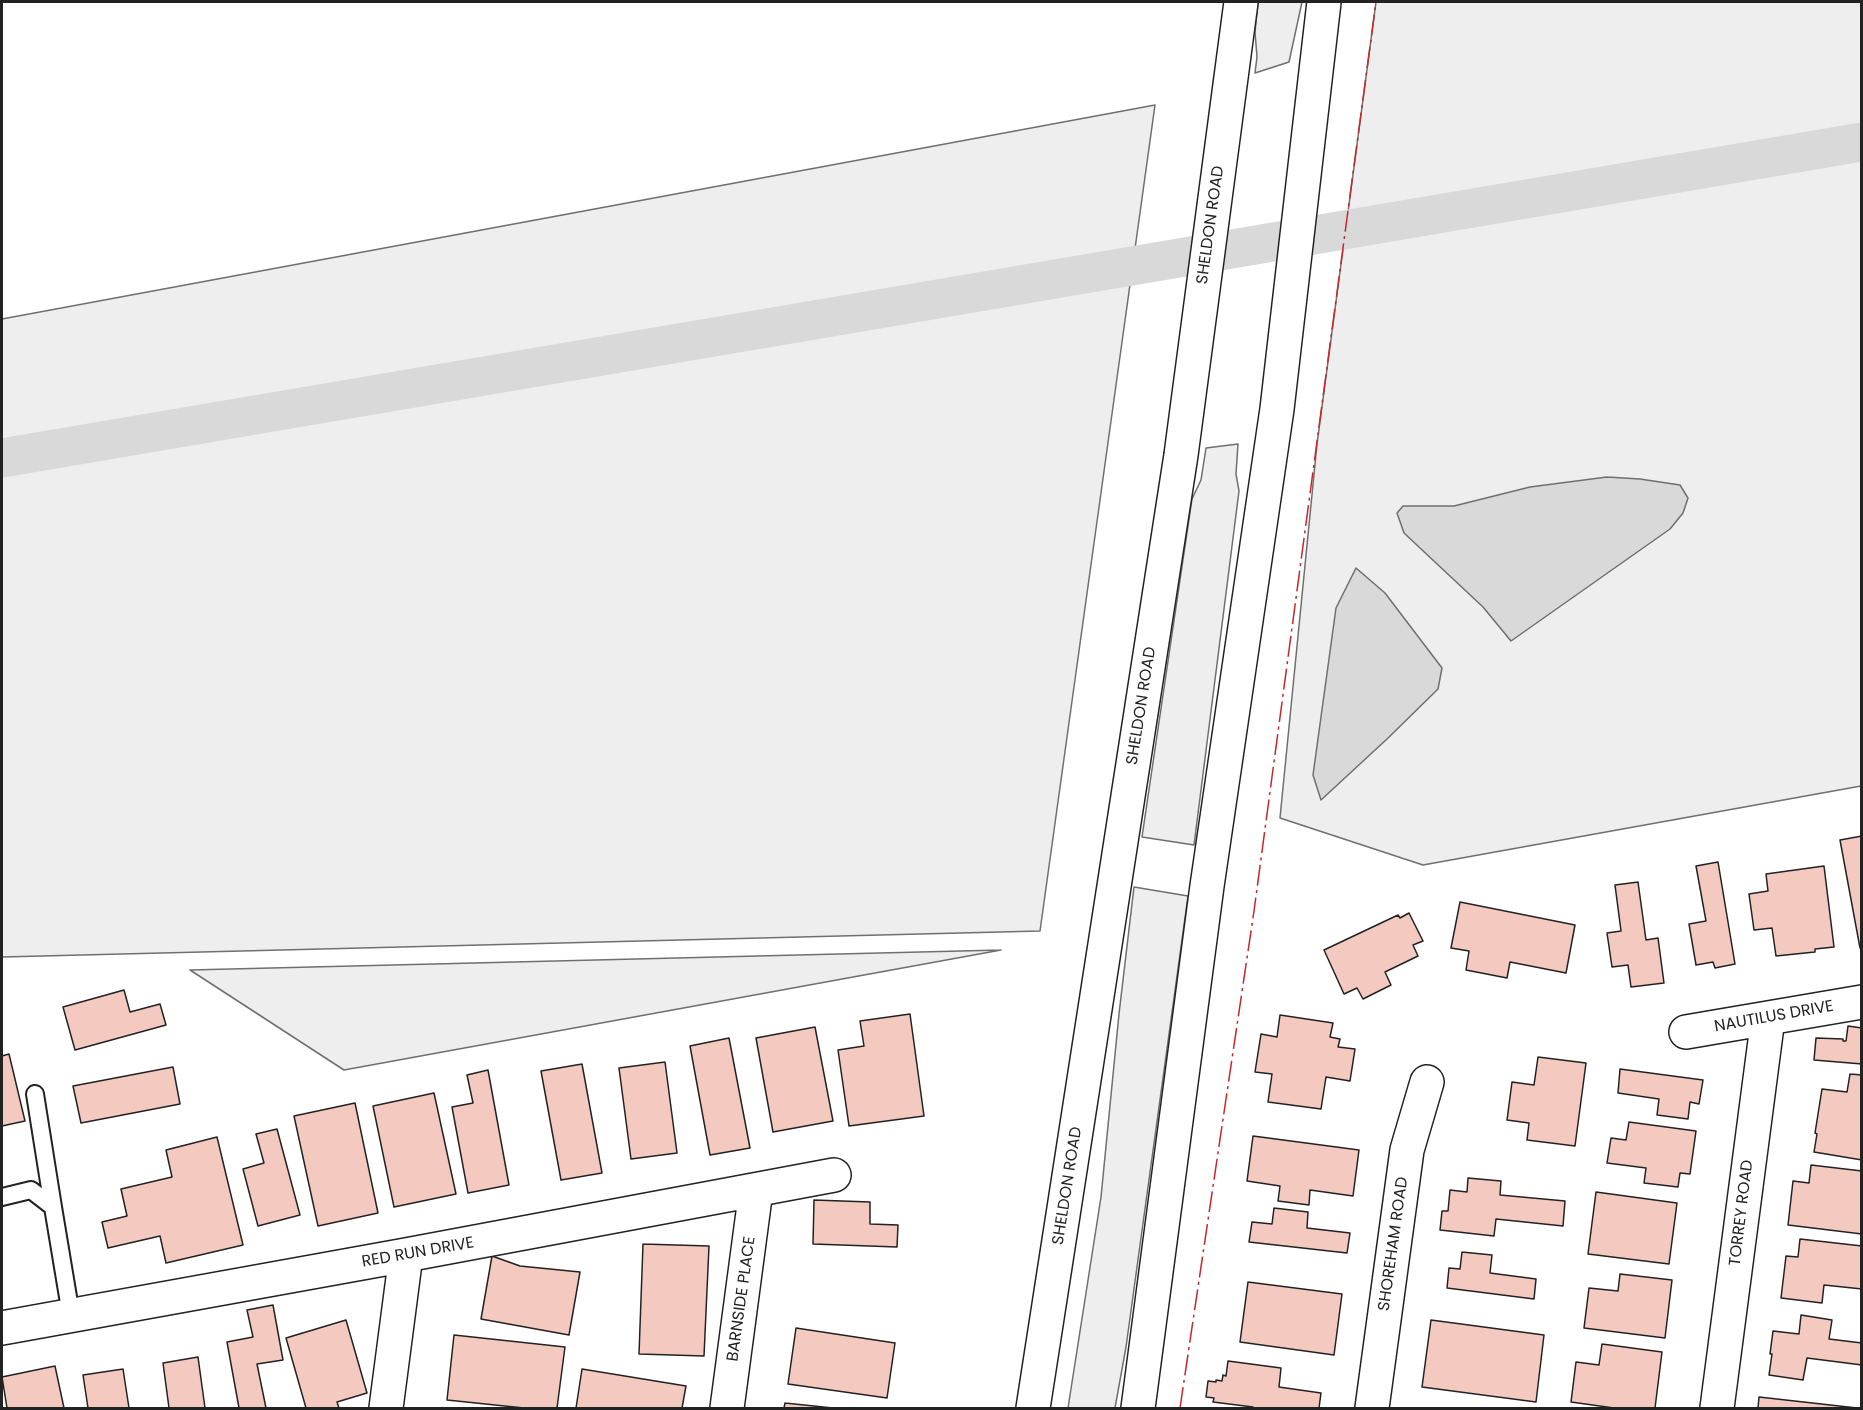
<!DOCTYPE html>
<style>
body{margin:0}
#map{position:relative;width:1863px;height:1410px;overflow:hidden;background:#fff;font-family:Poppins,sans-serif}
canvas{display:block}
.frame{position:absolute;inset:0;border:3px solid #222;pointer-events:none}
</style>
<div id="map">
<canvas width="1863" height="1410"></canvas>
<div class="frame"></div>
</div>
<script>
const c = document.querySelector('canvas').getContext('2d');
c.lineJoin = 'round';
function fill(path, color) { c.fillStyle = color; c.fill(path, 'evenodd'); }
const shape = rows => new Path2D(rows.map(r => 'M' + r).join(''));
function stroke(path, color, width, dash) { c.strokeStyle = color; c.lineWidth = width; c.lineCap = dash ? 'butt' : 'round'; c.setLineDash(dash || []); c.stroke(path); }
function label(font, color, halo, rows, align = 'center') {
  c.font = font + ' Poppins,sans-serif'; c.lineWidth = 4.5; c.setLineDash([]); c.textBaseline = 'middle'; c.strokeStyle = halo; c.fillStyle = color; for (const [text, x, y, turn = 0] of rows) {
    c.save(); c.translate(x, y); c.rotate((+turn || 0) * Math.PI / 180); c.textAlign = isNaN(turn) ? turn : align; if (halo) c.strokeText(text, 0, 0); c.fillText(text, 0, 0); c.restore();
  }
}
const green = shape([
 [1258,2,1302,2,1289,62,1255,73,1257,57,1255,32,1258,2],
 [1376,2,1861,2,1861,786,1423,865,1280,818,1317,444,1376,2],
 [1155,105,1040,931,2,957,2,319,1155,105],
 [1238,444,1236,474,1239,491,1194,845,1142,837,1192,499,1201,480,1206,448,1238,444],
 [1134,887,1188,896,1126,1347,1115,1408,1068,1408,1101,1197,1119,1014,1134,887],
 [1001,950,344,1070,190,970,1001,950]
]);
const water = shape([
 [1607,477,1640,479,1680,485,1688,498,1683,513,1670,529,1511,641,1483,607,1404,533,1397,513,1403,506,1454,506,1530,487,1607,477],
 [1356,568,1385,593,1442,668,1438,689,1387,739,1321,800,1313,775,1336,608,1356,568]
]);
const canal = shape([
 [2,458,1862,142]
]);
const building = shape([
 [1862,836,1862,948,1860,948,1840,840,1862,836],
 [1718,862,1735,964,1715,968,1713,962,1696,965,1689,924,1706,921,1696,866,1718,862],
 [1824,866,1834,947,1815,949,1815,952,1776,956,1772,928,1754,930,1749,894,1768,891,1766,874,1824,866],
 [1638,882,1646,940,1658,938,1664,983,1631,987,1628,965,1612,967,1607,933,1621,931,1615,885,1638,882],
 [1460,902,1575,925,1566,973,1510,962,1507,978,1466,970,1469,951,1451,948,1460,902],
 [1409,913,1423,941,1413,945,1418,956,1385,972,1391,985,1363,999,1357,988,1344,994,1324,950,1398,915,1400,918,1409,913],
 [124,990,130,1012,160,1004,166,1025,75,1050,63,1007,124,990],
 [910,1014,924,1116,849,1126,838,1050,864,1046,860,1021,910,1014],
 [1280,1015,1333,1023,1330,1037,1340,1039,1338,1047,1355,1049,1350,1081,1326,1077,1321,1109,1268,1102,1272,1074,1255,1072,1261,1034,1277,1037,1280,1015],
 [1848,1026,1862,1028,1862,1064,1814,1060,1816,1038,1843,1039,1843,1041,1846,1041,1848,1026],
 [815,1027,833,1121,773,1132,756,1038,815,1027],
 [729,1038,750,1148,710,1155,690,1046,729,1038],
 [9,1054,25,1121,2,1126,2,1056,9,1054],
 [1538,1057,1586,1063,1575,1146,1527,1140,1529,1123,1507,1120,1512,1082,1534,1085,1538,1057],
 [665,1062,677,1153,631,1159,619,1068,665,1062],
 [582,1064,602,1173,561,1180,541,1071,582,1064],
 [173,1067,180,1104,81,1123,73,1086,173,1067],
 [1620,1069,1703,1080,1699,1104,1690,1102,1688,1119,1657,1115,1659,1099,1618,1093,1620,1069],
 [488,1070,509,1185,468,1193,452,1107,473,1103,467,1075,488,1070],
 [1850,1074,1862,1075,1862,1160,1814,1152,1817,1134,1815,1133,1822,1089,1847,1092,1850,1074],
 [434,1093,456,1194,394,1207,373,1106,434,1093],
 [355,1103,378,1213,318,1226,294,1116,355,1103],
 [1629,1122,1696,1131,1690,1174,1680,1173,1678,1187,1644,1183,1646,1168,1607,1163,1611,1138,1626,1140,1629,1122],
 [277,1129,300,1215,258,1226,243,1169,264,1163,256,1134,277,1129],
 [1253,1136,1359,1150,1353,1196,1310,1190,1309,1205,1278,1201,1280,1186,1247,1181,1253,1136],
 [217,1137,243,1245,166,1263,160,1236,108,1248,102,1222,127,1216,121,1189,172,1177,166,1150,217,1137],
 [1811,1165,1862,1171,1862,1234,1788,1225,1793,1181,1809,1183,1811,1165],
 [1468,1178,1501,1181,1500,1195,1565,1201,1563,1226,1496,1219,1494,1236,1440,1230,1442,1211,1448,1211,1450,1190,1467,1192,1468,1178],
 [1596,1192,1677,1203,1669,1264,1588,1254,1596,1192],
 [814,1200,870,1202,870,1224,898,1225,897,1247,813,1244,814,1200],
 [1274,1208,1308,1212,1307,1228,1350,1233,1347,1253,1249,1242,1252,1222,1272,1224,1274,1208],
 [1800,1239,1862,1246,1862,1289,1824,1285,1822,1303,1781,1298,1786,1256,1798,1257,1800,1239],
 [643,1244,709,1246,704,1356,639,1354,643,1244],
 [1462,1252,1492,1255,1490,1273,1536,1279,1534,1299,1447,1288,1449,1268,1460,1269,1462,1252],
 [492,1256,520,1266,580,1272,569,1335,481,1319,492,1256],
 [1620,1274,1672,1280,1665,1338,1584,1328,1589,1288,1618,1291,1620,1274],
 [1248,1282,1342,1294,1334,1355,1240,1342,1248,1282],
 [273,1305,283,1360,257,1364,266,1408,239,1408,227,1342,253,1337,247,1310,273,1305],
 [1801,1315,1832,1320,1829,1339,1862,1343,1862,1365,1807,1358,1803,1380,1769,1375,1772,1354,1770,1354,1773,1331,1799,1334,1801,1315],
 [346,1320,367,1393,337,1402,339,1408,306,1408,286,1338,346,1320],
 [1431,1320,1544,1335,1536,1402,1422,1387,1431,1320],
 [796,1328,895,1343,887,1398,788,1384,796,1328],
 [454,1335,565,1347,557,1408,524,1408,447,1400,454,1335],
 [1602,1344,1662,1352,1655,1408,1614,1408,1571,1402,1576,1362,1599,1365,1602,1344],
 [198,1357,205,1408,169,1408,163,1363,198,1357],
 [1228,1361,1281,1368,1279,1387,1321,1393,1319,1408,1253,1408,1253,1407,1213,1402,1214,1398,1206,1397,1208,1381,1216,1382,1216,1380,1222,1381,1223,1375,1226,1376,1228,1361],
 [55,1366,64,1408,7,1408,2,1377,55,1366],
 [123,1369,129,1408,88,1408,83,1375,123,1369],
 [582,1369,686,1386,682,1408,576,1408,582,1369],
 [1759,1397,1857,1408,1758,1408,1759,1397],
 [785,1403,833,1408,784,1408,785,1403]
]);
const lane = shape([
 [35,1094,53,1207],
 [2,1197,31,1190,53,1207,71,1315]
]);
const street = shape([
 [1686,1032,1862,1002],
 [2,1328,406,1255,834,1175],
 [386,1408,406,1255],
 [727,1408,756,1190],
 [1372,1408,1407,1150,1427,1082],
 [1717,1408,1768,1018]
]);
const secondary = shape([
 [1033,1408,1181,455,1241,2],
 [1138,1408,1207,886,1277,409,1324,2]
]);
const power = shape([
 [1180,1408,1254,911,1376,2]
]);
const streetNames = [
 ["SHELDON ROAD",1211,225,-82],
 ["SHELDON ROAD",1142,706,-81],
 ["NAUTILUS DRIVE",1774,1017,-10],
 ["SHELDON ROAD",1068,1186,-81],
 ["TORREY ROAD",1742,1213,-83],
 ["SHOREHAM ROAD",1394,1244,-82],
 ["RED RUN DRIVE",418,1253,-10],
 ["BARNSIDE PLACE",742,1299,-82]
];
fill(green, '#eee');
stroke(green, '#6f6f6f', 1.5);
fill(water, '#d9d9d9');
stroke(water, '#6f6f6f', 1.5);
stroke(canal, '#d9d9d9', 39);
fill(building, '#f3c9c0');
stroke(building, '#222', 1.5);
stroke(lane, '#222', 20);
stroke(street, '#222', 36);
stroke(secondary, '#222', 36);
stroke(lane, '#fff', 16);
stroke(street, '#fff', 33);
stroke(secondary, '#fff', 33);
stroke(power, '#c62828', 1.5, [21, 4.5, 3, 4.5]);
label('16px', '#222', '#fff', streetNames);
</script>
